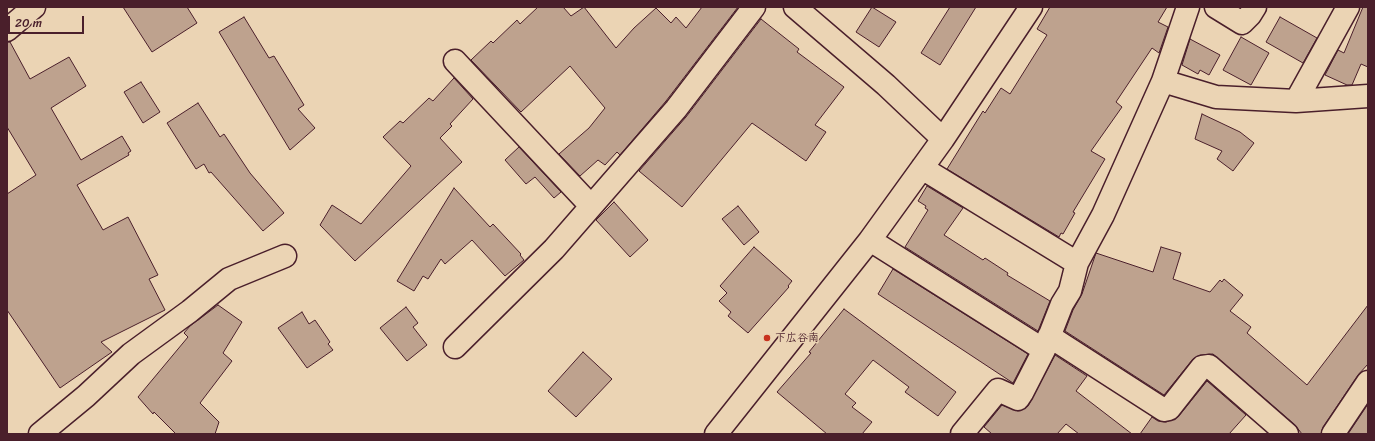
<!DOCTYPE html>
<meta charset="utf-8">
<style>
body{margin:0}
#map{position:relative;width:1375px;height:441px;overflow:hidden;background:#ebd4b4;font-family:Sriracha,sans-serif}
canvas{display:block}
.frame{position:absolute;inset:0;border:8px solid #4a1f2b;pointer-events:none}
.scale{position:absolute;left:8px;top:16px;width:76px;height:18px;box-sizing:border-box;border:2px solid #4a1f2b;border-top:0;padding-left:5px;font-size:12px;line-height:14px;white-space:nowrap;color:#4a1f2b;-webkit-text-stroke:3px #ebd4b4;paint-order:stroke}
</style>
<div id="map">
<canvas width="1375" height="441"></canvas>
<div class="frame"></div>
<div class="scale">20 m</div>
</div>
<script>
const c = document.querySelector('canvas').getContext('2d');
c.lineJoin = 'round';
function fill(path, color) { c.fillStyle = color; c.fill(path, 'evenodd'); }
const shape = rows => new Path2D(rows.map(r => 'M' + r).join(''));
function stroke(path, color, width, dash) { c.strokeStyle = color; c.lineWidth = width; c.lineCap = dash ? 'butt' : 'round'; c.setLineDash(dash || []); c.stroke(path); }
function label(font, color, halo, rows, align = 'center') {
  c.font = font + ' Sriracha,"Klee One",sans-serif'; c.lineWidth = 3; c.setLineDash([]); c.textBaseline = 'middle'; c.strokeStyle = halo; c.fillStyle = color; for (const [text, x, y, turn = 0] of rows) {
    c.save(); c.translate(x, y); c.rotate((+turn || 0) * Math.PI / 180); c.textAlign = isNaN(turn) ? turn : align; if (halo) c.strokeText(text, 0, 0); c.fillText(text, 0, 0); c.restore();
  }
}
const building = shape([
 [123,7,187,7,197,23,152,52,123,7],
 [538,7,563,7,571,16,584,7,616,48,634,28,656,8,671,23,676,17,686,28,702,7,738,7,666,101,620,155,617,152,605,165,598,160,580,176,559,154,589,128,605,108,570,66,521,112,471,60,491,41,493,43,517,20,520,24,538,7],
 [872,7,896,22,879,47,856,32,872,7],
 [950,7,976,7,940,65,921,53,950,7],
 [1050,7,1167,7,1158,22,1168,27,1159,53,1152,48,1116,102,1122,107,1091,151,1105,159,1073,212,1075,213,1063,234,1061,233,1059,237,947,169,983,111,985,113,1001,88,1010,94,1047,35,1037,29,1050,7],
 [1363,7,1368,7,1368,67,1361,64,1352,85,1347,85,1325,75,1338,50,1344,53,1363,7],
 [244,17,269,58,274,56,304,105,298,109,315,128,290,150,219,32,244,17],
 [1280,17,1317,38,1303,63,1266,42,1280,17],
 [761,19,799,49,797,52,844,87,815,125,826,132,806,161,752,123,682,207,639,171,686,117,761,19],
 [1241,37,1269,53,1251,85,1223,70,1241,37],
 [1190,39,1220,55,1209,75,1200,70,1198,74,1182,65,1190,39],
 [7,42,10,42,30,79,69,57,86,86,51,108,81,160,122,136,131,151,128,153,129,155,77,185,103,230,128,217,158,275,149,279,165,310,101,342,112,352,60,388,7,310,7,194,36,175,7,127,7,42],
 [454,78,473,99,450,124,452,126,440,138,462,162,355,261,320,225,332,205,361,224,411,166,383,137,400,121,403,123,429,98,433,101,454,78],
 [141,82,160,112,143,123,124,92,141,82],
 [198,103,220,137,224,134,250,173,284,213,263,231,211,172,209,173,204,164,196,169,167,123,198,103],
 [1202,114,1240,132,1254,143,1233,171,1217,159,1222,151,1195,139,1202,114],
 [519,147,561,192,554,198,535,177,526,184,505,160,519,147],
 [927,186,963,208,944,235,983,260,985,258,1008,273,1007,275,1050,301,1038,331,905,247,928,210,925,208,926,206,918,201,927,186],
 [454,188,490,227,493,224,521,254,520,255,524,260,505,276,472,240,445,264,441,259,428,279,423,276,414,291,397,281,454,188],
 [614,202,648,240,630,257,596,220,614,202],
 [738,206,759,232,744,245,722,219,738,206],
 [754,247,792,281,788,286,789,287,748,333,728,316,731,312,719,301,727,293,720,286,754,247],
 [1161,247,1181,253,1173,279,1210,292,1220,280,1222,282,1224,279,1243,295,1230,311,1251,327,1247,333,1307,385,1368,305,1368,364,1358,375,1323,427,1321,434,1302,434,1295,425,1213,354,1200,355,1193,359,1164,395,1065,331,1073,310,1082,294,1096,253,1153,272,1161,247],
 [893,269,1028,354,1013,383,878,294,893,269],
 [218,305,242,322,223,353,232,361,200,403,219,422,215,434,176,434,154,412,153,414,138,397,188,337,184,333,190,326,218,305],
 [406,307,418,323,413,327,427,345,407,361,380,328,406,307],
 [844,309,956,392,938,416,905,392,909,387,873,360,845,394,856,403,852,407,872,422,862,434,827,434,777,392,811,353,809,352,844,309],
 [302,312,309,324,315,320,330,342,328,344,333,350,307,368,278,328,302,312],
 [583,352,612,379,576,417,548,391,583,352],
 [1055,355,1087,376,1076,391,1132,434,1079,434,1066,424,1057,434,992,434,984,427,1002,405,1018,411,1028,406,1055,355],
 [1207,381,1246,415,1229,434,1140,434,1152,417,1158,421,1166,422,1178,417,1207,381],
 [1368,404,1368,434,1348,434,1368,404]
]);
const minor = shape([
 [795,7,886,85,943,139],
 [1216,7,1242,23,1250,15,1255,7],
 [455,61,591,206],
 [1163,81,1216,97,1296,101,1368,96],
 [1296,101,1348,7],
 [922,168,1077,263],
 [870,240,1044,350],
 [1049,336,1164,410,1169,409,1202,367,1209,366,1287,434],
 [455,347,554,249,676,109,754,7],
 [40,434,86,396,131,354,190,311,229,279,285,256],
 [716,434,870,240,943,139,1031,7],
 [962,434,998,390,1018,399,1022,393,1044,350,1062,304,1070,291,1077,263,1103,215,1163,81,1188,7],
 [1333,434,1368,382]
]);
const tertiary = shape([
 [7,30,34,7]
]);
const markers = [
 [767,338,4,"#c8321e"]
];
const poiNames = [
 ["下広谷南",775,338]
];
fill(building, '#bea28e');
stroke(building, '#4a1f2b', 1);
stroke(minor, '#4a1f2b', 25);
stroke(tertiary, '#4a1f2b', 25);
stroke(minor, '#ebd4b4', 22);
stroke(tertiary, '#ebd4b4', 22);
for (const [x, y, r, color] of markers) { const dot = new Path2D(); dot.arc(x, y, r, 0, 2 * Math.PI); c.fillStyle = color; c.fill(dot); stroke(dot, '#ebd4b4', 1.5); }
label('bold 11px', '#4a1f2b', '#ebd4b4', poiNames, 'left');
</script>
